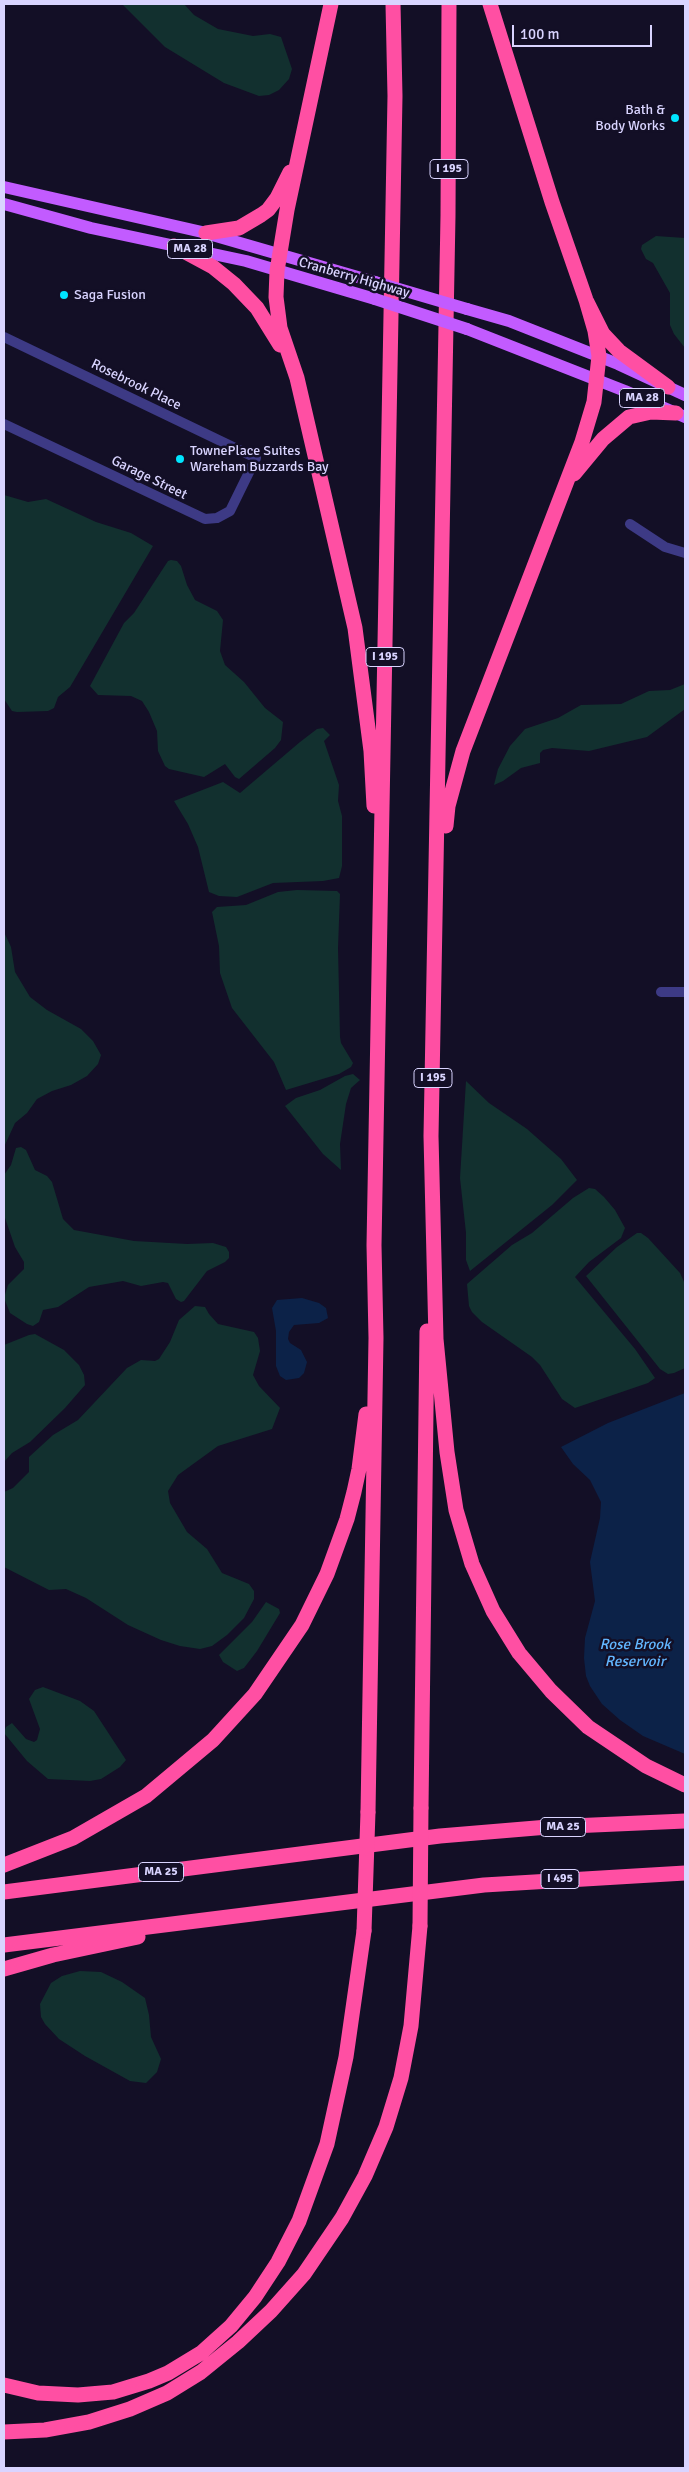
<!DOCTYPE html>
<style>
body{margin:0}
#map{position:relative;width:689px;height:2472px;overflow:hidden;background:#130f26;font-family:Signika,sans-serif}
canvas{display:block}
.frame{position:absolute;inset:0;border:5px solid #d9d4ff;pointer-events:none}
.scale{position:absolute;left:512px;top:25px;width:140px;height:22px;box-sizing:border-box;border:2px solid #d9d4ff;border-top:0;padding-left:6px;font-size:15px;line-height:18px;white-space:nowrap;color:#d9d4ff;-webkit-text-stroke:4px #130f26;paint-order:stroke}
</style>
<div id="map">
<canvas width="689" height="2472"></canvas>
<div class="frame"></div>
<div class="scale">100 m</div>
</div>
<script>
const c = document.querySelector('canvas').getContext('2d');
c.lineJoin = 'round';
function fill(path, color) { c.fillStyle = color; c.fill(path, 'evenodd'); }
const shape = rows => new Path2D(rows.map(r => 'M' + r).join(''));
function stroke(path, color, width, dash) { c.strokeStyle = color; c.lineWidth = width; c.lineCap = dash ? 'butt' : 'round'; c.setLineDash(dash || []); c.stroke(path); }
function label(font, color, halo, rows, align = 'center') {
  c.font = font + ' Signika,sans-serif'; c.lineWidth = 5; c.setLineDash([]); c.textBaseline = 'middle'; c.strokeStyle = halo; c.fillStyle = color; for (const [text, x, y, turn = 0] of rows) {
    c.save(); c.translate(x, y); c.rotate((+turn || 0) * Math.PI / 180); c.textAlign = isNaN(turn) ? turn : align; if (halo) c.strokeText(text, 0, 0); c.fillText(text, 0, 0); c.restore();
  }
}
const green = shape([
 [109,4,184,4,194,15,218,29,253,36,270,34,281,37,292,69,289,79,279,90,269,95,259,96,224,83,165,47,123,5],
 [656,236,685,238,685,348,674,334,670,325,670,293,653,263,646,259,641,249,642,245],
 [4,495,28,502,46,499,96,522,131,533,153,546,70,687,58,697,54,708,48,711,17,712,12,711,4,699],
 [171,560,177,561,181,566,187,585,195,600,217,611,223,620,220,651,225,665,244,682,265,708,283,722,281,740,275,748,239,779,235,777,225,764,204,777,169,769,165,766,158,751,157,731,149,712,142,701,131,696,98,695,90,686,124,623,134,613,168,561],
 [685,684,685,709,647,737,589,751,552,748,543,750,540,753,540,763,521,768,503,781,494,785,498,769,510,746,525,729,558,718,581,705,621,704,649,691,670,690],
 [323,728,330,735,324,741,339,785,338,801,342,816,342,866,339,878,323,881,273,883,237,897,219,896,209,892,198,847,188,824,174,801,223,782,240,793,300,742,317,729],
 [297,890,337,891,340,894,338,948,340,1037,341,1043,353,1063,351,1067,339,1074,286,1090,274,1062,232,1008,220,973,219,946,212,912,217,907,246,905,278,892],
 [4,932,11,947,15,972,30,997,47,1010,81,1029,93,1041,101,1055,98,1064,87,1076,71,1085,52,1091,37,1099,27,1113,15,1123,4,1147],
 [353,1074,360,1080,351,1088,346,1104,340,1144,341,1170,323,1154,285,1106,296,1098,320,1090,345,1076],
 [466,1081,489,1103,527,1129,561,1159,577,1180,552,1205,470,1271,466,1260,466,1233,460,1178],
 [21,1147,26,1150,35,1170,47,1176,52,1182,63,1219,74,1230,134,1241,187,1244,213,1243,226,1247,229,1252,229,1258,225,1262,207,1271,184,1301,181,1302,176,1299,168,1283,163,1282,141,1286,123,1281,89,1287,58,1307,43,1310,39,1322,33,1326,27,1324,10,1313,4,1298,8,1285,24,1269,24,1262,15,1247,4,1215,4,1175,11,1165,16,1148],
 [589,1188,595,1189,604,1197,615,1210,625,1228,621,1238,589,1262,575,1277,635,1349,655,1378,648,1383,575,1408,562,1399,540,1365,532,1357,482,1322,472,1312,469,1306,467,1284,512,1245,532,1233,573,1198],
 [637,1233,641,1233,648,1238,680,1273,685,1284,685,1368,674,1373,668,1374,660,1369,586,1276,617,1247],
 [195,1306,205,1307,209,1314,218,1324,254,1332,258,1338,260,1351,253,1375,259,1386,280,1408,272,1429,218,1446,178,1475,168,1491,170,1503,187,1532,207,1549,222,1573,249,1584,254,1591,254,1599,244,1618,227,1635,212,1646,200,1649,180,1646,161,1640,128,1625,86,1598,66,1589,49,1590,4,1567,4,1492,13,1488,29,1472,29,1457,53,1435,78,1420,127,1368,141,1360,155,1361,159,1359,170,1342,179,1320],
 [35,1334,64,1350,79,1365,84,1375,85,1385,65,1408,30,1442,12,1453,4,1462,4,1345,29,1335],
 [266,1602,279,1609,280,1613,257,1651,244,1668,237,1671,223,1662,219,1655,252,1622],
 [43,1687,80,1701,94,1711,126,1760,120,1767,101,1779,90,1781,48,1779,27,1761,4,1733,6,1727,12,1723,26,1739,34,1742,37,1740,40,1729,29,1699,35,1690],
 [80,1971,101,1972,122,1982,145,1998,149,2015,151,2037,161,2059,157,2072,146,2083,130,2081,85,2056,59,2039,45,2024,41,2017,40,2004,51,1983,62,1976]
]);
const water = shape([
 [302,1298,319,1303,326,1308,328,1318,319,1323,294,1325,289,1332,288,1339,290,1343,301,1350,307,1362,304,1373,299,1378,286,1380,280,1376,276,1366,276,1331,272,1308,277,1300],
 [685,1393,685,1754,643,1736,620,1720,602,1704,590,1686,586,1676,584,1658,585,1638,595,1601,590,1562,600,1518,601,1502,590,1480,573,1464,561,1447,608,1423]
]);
const minor = shape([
 [4,337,256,458,230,511,217,518,205,519,4,424],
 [630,524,665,547,685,553],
 [661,992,685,992]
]);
const major = shape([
 [4,187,202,232,375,282],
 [4,204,91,228,246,261,375,299],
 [467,309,509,321,618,364,685,395],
 [467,329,625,391,685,417]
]);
const highway = shape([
 [331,4,287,210,277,271,276,297,280,328,297,378,355,628,371,751,374,806],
 [449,4,448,216,431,1136,436,1339,447,1452,456,1510,472,1564,493,1611,519,1653,551,1691,588,1727,646,1766,685,1785],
 [490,4,552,202,586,300,603,334,619,351,668,387],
 [206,233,239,228,261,215,268,210,277,198,290,172],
 [174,246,213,267,234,284,257,308,280,345],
 [574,474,603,439,629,417,651,412,676,413],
 [446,826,448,806,463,751,582,442,594,402,599,356,595,331,586,300],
 [421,1808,427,1331],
 [368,1812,376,1338,374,1245,395,96,393,4],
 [4,1865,73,1838,146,1796,213,1740,255,1694,302,1625,327,1574,347,1519,354,1492,359,1469,366,1414],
 [4,1892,440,1836,548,1827,685,1821],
 [4,1945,484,1885,685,1873],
 [4,1969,53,1955,138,1937],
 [4,2385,38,2393,78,2395,113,2392,149,2381,168,2373,201,2353,231,2326,255,2297,278,2262,299,2221,327,2144,346,2057,364,1931],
 [4,2432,45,2430,89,2422,130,2409,167,2393,201,2372,238,2342,271,2311,304,2274,342,2218,365,2176,386,2127,401,2078,411,2026,420,1926]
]);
const majorBridge = shape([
 [375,282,467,309],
 [375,299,467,329]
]);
const highwayBridge = shape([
 [420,1926,421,1808],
 [364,1931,368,1812]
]);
const markers = [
 [675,118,5,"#00e5ff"],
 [64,295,5,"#00e5ff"],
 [180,459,5,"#00e5ff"]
];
const shields = [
 [449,169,38],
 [190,249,45],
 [642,398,45],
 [385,657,38],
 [433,1078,38],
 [563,1827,45],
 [161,1872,45],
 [560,1879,38]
];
const shieldNames = [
 ["I 195",449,169],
 ["MA 28",190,249],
 ["MA 28",642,398],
 ["I 195",385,657],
 ["I 195",433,1078],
 ["MA 25",563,1827],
 ["MA 25",161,1872],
 ["I 495",560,1879]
];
const poiNames = [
 ["Bath &",665,110,"right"],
 ["Body Works",665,126,"right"],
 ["Saga Fusion",74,295],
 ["TownePlace Suites",190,451],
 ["Wareham Buzzards Bay",190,467]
];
const streetNames = [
 ["Cranberry Highway",354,278,16],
 ["Rosebrook Place",136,385,26],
 ["Garage Street",149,478,26]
];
const waterNames = [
 ["Rose Brook",635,1645],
 ["Reservoir",635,1662]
];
fill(green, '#12302f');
fill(water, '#0c2248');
stroke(minor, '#3d3a85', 10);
stroke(major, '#c25bff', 12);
stroke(highway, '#ff4fa3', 15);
stroke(majorBridge, '#c25bff', 12);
stroke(highwayBridge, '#ff4fa3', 15);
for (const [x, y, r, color] of markers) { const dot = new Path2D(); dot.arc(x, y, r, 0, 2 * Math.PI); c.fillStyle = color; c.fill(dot); stroke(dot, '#130f26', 2); }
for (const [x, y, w] of shields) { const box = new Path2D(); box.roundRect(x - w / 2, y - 9.5, w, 19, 4); c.fillStyle = '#130f26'; c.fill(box); stroke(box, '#d9d4ff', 1); }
label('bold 12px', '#d9d4ff', null, shieldNames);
label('14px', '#d9d4ff', '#130f26', poiNames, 'left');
label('14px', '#d9d4ff', '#130f26', streetNames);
label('italic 15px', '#62b6ff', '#130f26', waterNames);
</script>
